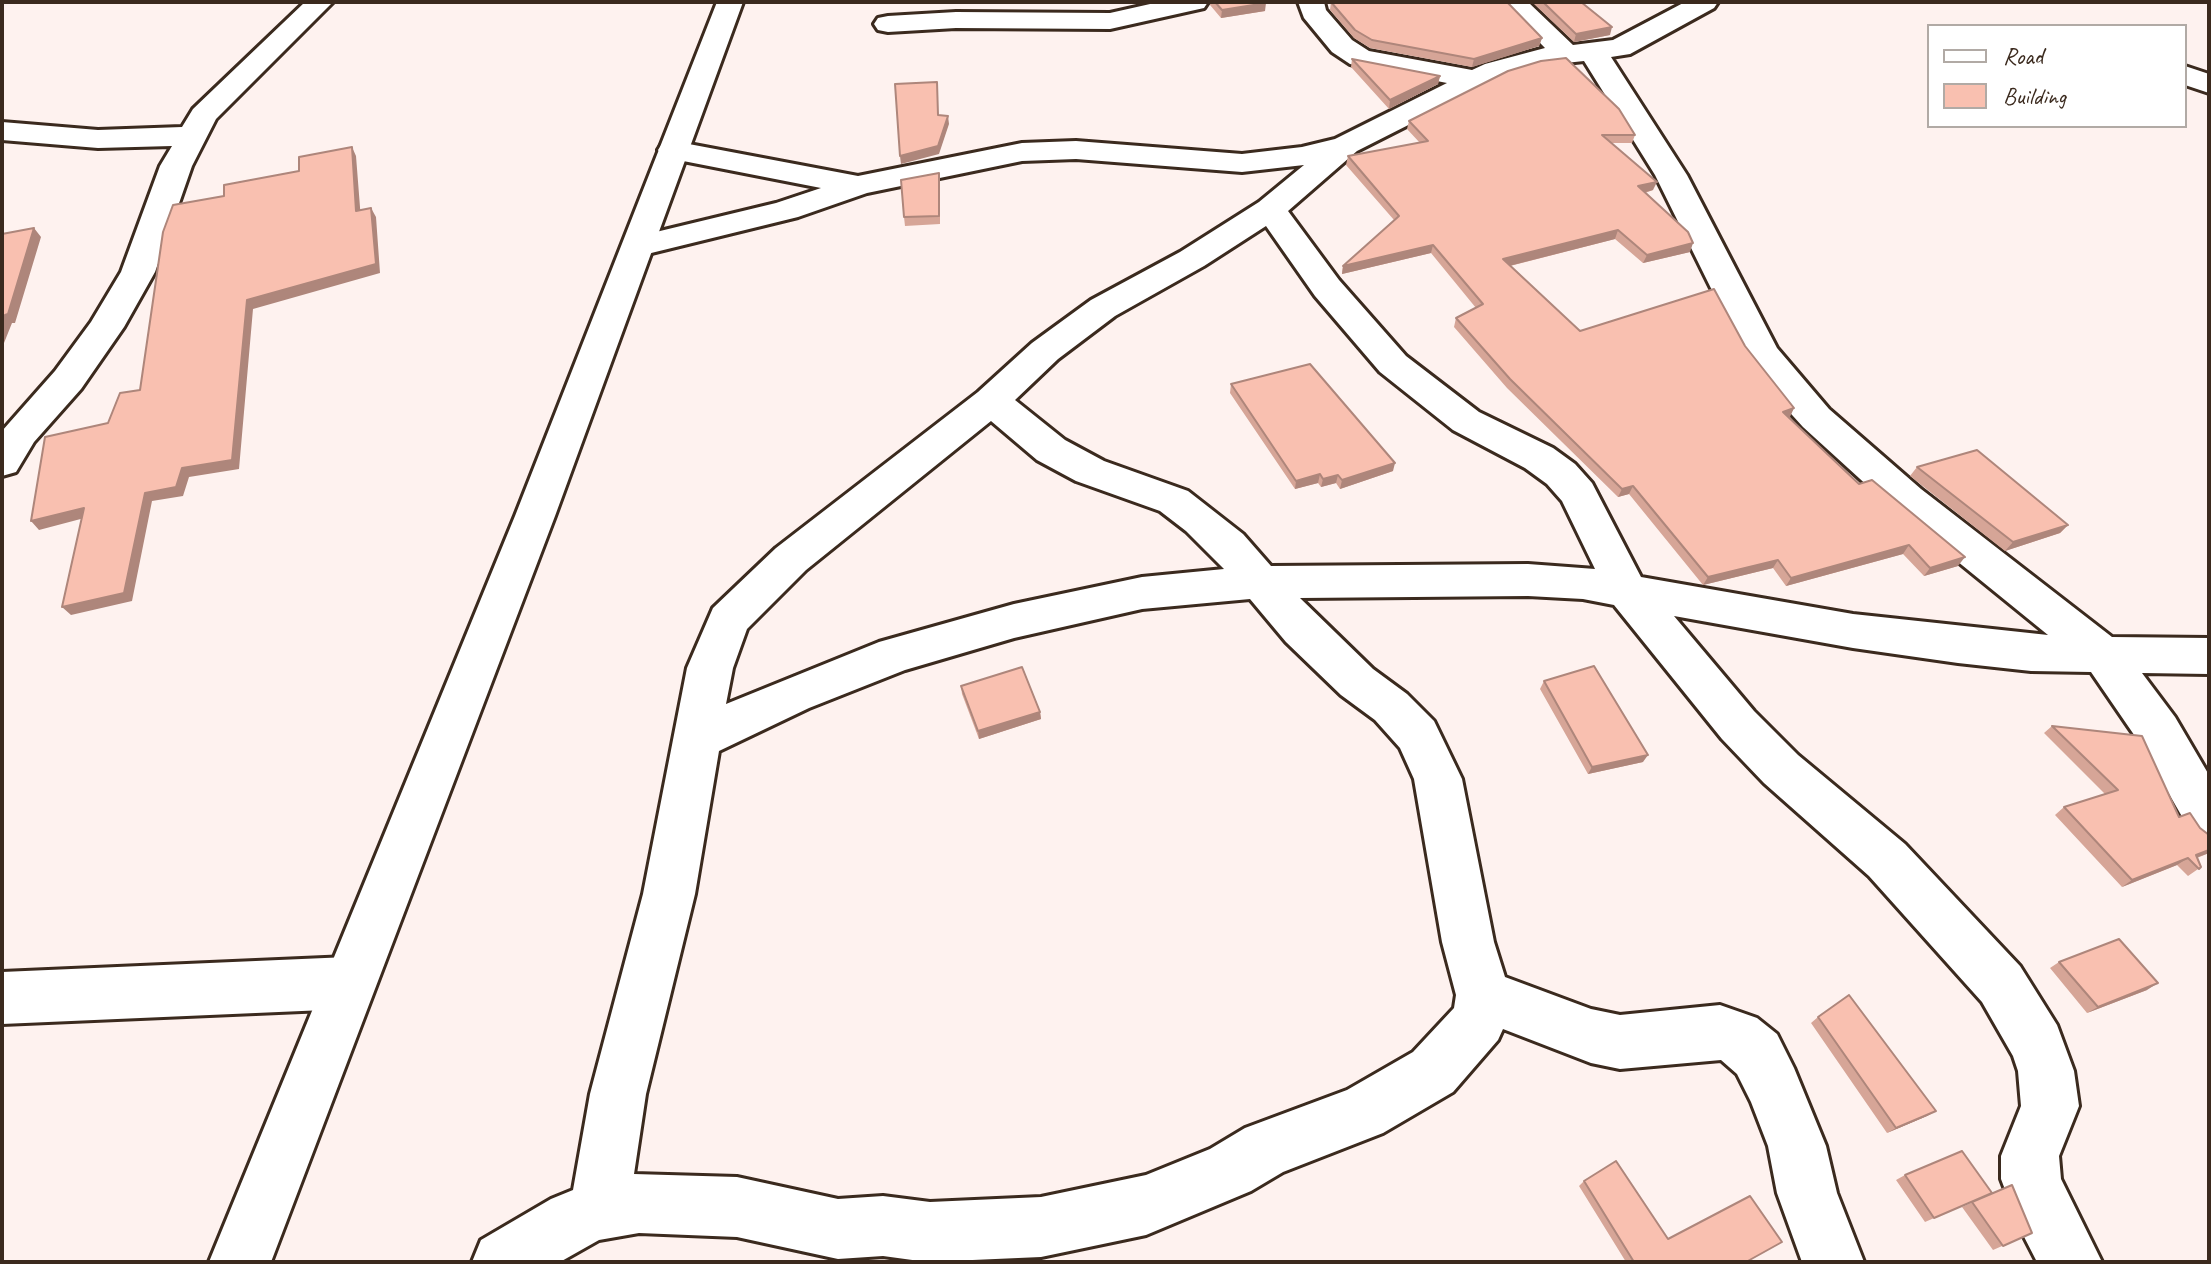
<!DOCTYPE html>
<style>
body{margin:0}
#map{position:relative;width:2211px;height:1264px;overflow:hidden;background:#fef2ef;font-family:Caveat,sans-serif}
canvas{display:block}
.frame{position:absolute;inset:0;border:4px solid #3b2a1e;pointer-events:none}
.legend{position:absolute;left:1927px;top:24px;width:260px;height:104px;box-sizing:border-box;background:#fff;border:2px solid #b1aaa5;margin:0;padding:10px 14px;list-style:none;font-size:24px;color:#3b2a1e}
.legend li{display:flex;align-items:center;gap:16px;height:40px}
.legend b{width:40px;border:2px solid #b1aaa5}
</style>
<div id="map">
<canvas width="2211" height="1264"></canvas>
<div class="frame"></div>
<ul class="legend">
<li><b style="height:10px;background:#fff"></b>Road</li>
<li><b style="height:22px;background:#f9c0b0"></b>Building</li>
</ul>
</div>
<script>
const c = document.querySelector('canvas').getContext('2d');
c.lineJoin = 'round';
const shape = rows => new Path2D(rows.map(r => 'M' + r).join(''));
function stroke(path, color, width, dash) { c.strokeStyle = color; c.lineWidth = width; c.lineCap = dash ? 'butt' : 'round'; c.setLineDash(dash || []); c.stroke(path); }
function fill(path, color) { c.fillStyle = color; c.fill(path, 'evenodd'); }
const minor = shape([
 [305,2,333,2,216,119,192,166,155,272,124,327,81,389,34,442,16,472,2,476,2,431,55,371,91,322,121,272,160,166,172,146,98,148,2,140,2,122,98,130,182,127,193,109,305,2],
 [1159,2,1208,2,1204,8,1110,29,956,28,888,32,878,30,874,24,878,18,888,16,956,12,1110,13,1159,2],
 [1298,2,1324,2,1326,10,1352,40,1369,51,1472,70,1485,64,1545,48,1500,2,1528,2,1573,45,1613,40,1685,2,1718,2,1714,8,1630,54,1611,57,1687,175,1777,348,1829,409,1921,489,2112,637,2209,638,2209,674,2142,673,2175,717,2209,775,2209,841,2192,834,2141,745,2091,672,2031,671,1958,663,1853,648,1674,616,1754,711,1798,755,1905,844,2020,966,2057,1025,2074,1071,2079,1106,2059,1156,2061,1179,2102,1262,2037,1262,2020,1229,2001,1179,2001,1156,2021,1106,2018,1071,2013,1056,1982,1002,1869,876,1764,783,1722,739,1614,605,1583,599,1528,596,1300,598,1373,669,1407,694,1434,721,1462,779,1494,942,1505,977,1591,1009,1620,1015,1720,1005,1757,1018,1777,1034,1794,1068,1826,1146,1837,1193,1864,1262,1802,1262,1777,1193,1768,1146,1751,1102,1737,1074,1721,1060,1620,1069,1591,1063,1503,1029,1498,1040,1453,1092,1383,1133,1283,1172,1251,1191,1146,1235,1041,1257,927,1262,883,1256,838,1259,737,1237,639,1233,599,1240,560,1262,472,1262,481,1240,551,1199,573,1190,590,1094,643,894,687,668,713,608,776,548,978,392,1032,343,1091,300,1180,252,1259,202,1304,165,1242,172,1076,159,1022,161,867,193,798,217,639,256,627,253,622,246,627,239,776,203,821,188,673,159,662,156,658,150,662,144,673,141,858,176,1022,143,1076,141,1242,154,1302,147,1335,139,1447,83,1350,64,1332,52,1304,18,1298,2],
 [1584,61,1655,175,1743,353,1773,394,1803,427,1893,509,2048,635,1853,614,1641,577,1592,483,1575,464,1553,448,1479,412,1406,356,1339,280,1288,211,1357,151,1505,76,1538,66,1584,61],
 [1266,226,1315,296,1380,372,1453,430,1525,468,1547,484,1562,501,1595,569,1528,564,1271,566,1243,534,1188,491,1104,461,1065,440,1015,400,1058,359,1115,316,1204,266,1266,226],
 [991,421,1037,460,1076,481,1160,511,1186,531,1224,569,1142,577,1014,604,879,642,726,704,733,668,747,629,806,570,991,421],
 [1250,599,1286,642,1341,695,1375,720,1400,748,1414,779,1442,942,1456,995,1454,1008,1413,1052,1347,1090,1245,1128,1210,1149,1146,1175,1041,1197,930,1202,883,1196,838,1199,737,1177,634,1174,646,1094,695,894,719,751,809,708,905,670,1014,638,1142,609,1250,599],
 [2185,66,2209,74,2209,93,2185,85,2185,66],
 [348,957,367,965,375,983,367,1001,348,1009,2,1024,2,972,348,957]
]);
const tertiary = shape([
 [717,2,743,2,555,516,271,1262,209,1262,515,516,717,2]
]);
const wall = shape([
 [1210,2,1265,2,1265,11,1221,18,1210,5],
 [1331,2,1542,38,1539,46,1472,67,1370,48,1354,38,1330,10],
 [1532,2,1581,2,1610,35,1574,42],
 [1352,59,1440,76,1438,84,1389,109,1351,67],
 [1409,121,1635,135,1632,143,1612,143,1653,190,1645,193,1690,252,1643,263,1615,239,1510,266,1580,331,1745,346,1794,408,1788,417,1859,484,1958,566,1924,576,1903,554,1786,586,1773,568,1703,585,1629,494,1618,497,1507,388,1454,327,1456,318,1476,308,1431,253,1342,274,1343,266,1394,220,1346,165,1348,156,1420,143,1407,129],
 [940,181,940,224,905,226,904,217],
 [1231,384,1393,471,1340,489,1336,483,1321,487,1318,483,1295,489,1230,393],
 [1917,467,2068,525,2060,533,2005,551,1910,476],
 [1544,681,1643,762,1588,774,1540,689],
 [961,686,1040,712,1041,719,979,739,962,694],
 [2052,726,2179,817,2200,828,2209,835,2209,853,2197,858,2201,867,2188,876,2177,865,2122,887,2055,815,2064,807,2105,794,2044,733],
 [2059,962,2147,990,2087,1013,2050,968],
 [1818,1017,1936,1111,1927,1116,1887,1133,1811,1023],
 [1905,1175,1992,1193,1925,1222,1896,1180],
 [1584,1181,1668,1239,1746,1262,1626,1262,1579,1186],
 [2012,1185,2032,1233,1993,1250,1962,1207]
]);
const shadedWall = shape([
 [1266,3,1265,11,1221,18,1222,10],
 [1612,27,1610,35,1574,42,1576,34],
 [1542,38,1539,46,1472,67,1474,59],
 [1440,76,1438,84,1389,109,1390,100],
 [948,116,949,124,939,154,901,164,900,156],
 [352,147,356,156,361,220,356,211],
 [1657,182,1653,190,1635,195,1638,186],
 [371,208,376,217,380,273,253,309,239,469,189,477,183,496,152,501,132,601,71,615,62,607,145,493,182,468,247,300],
 [34,228,41,237,15,323,12,323,2,348,2,321],
 [1618,230,1615,239,1501,268,1503,259],
 [1693,243,1690,252,1643,263,1647,255],
 [1433,245,1431,253,1342,274,1343,266],
 [1794,408,1790,417,1778,420,1783,412],
 [1395,463,1393,471,1340,489,1342,480],
 [1320,474,1318,483,1295,489,1296,481],
 [1338,475,1336,483,1321,487,1323,479],
 [1633,486,1629,494,1618,497,1622,489],
 [84,508,92,516,39,530,31,521],
 [2068,525,2060,533,2005,551,2013,542],
 [1909,545,1903,554,1786,586,1791,578],
 [1965,557,1958,566,1924,576,1930,568],
 [1778,560,1773,568,1703,585,1708,577],
 [1040,712,1041,719,979,739,978,731],
 [1648,755,1643,762,1588,774,1592,767],
 [2209,850,2209,853,2190,860,2196,855],
 [2188,858,2177,865,2122,887,2132,880],
 [2158,983,2147,990,2087,1013,2098,1007],
 [1936,1111,1927,1116,1887,1133,1896,1128]
]);
const building = shape([
 [1215,2,1265,2,1266,3,1222,10,1215,2],
 [1331,2,1507,2,1542,38,1474,59,1372,40,1355,30,1331,2],
 [1543,2,1581,2,1612,27,1576,34,1543,2],
 [1566,58,1619,109,1635,135,1602,135,1657,182,1638,186,1688,232,1693,243,1647,255,1618,230,1503,259,1580,331,1714,289,1745,346,1794,408,1783,412,1859,484,1872,480,1965,557,1930,568,1909,545,1791,578,1778,560,1708,577,1633,486,1622,489,1510,379,1456,318,1483,304,1433,245,1343,266,1399,216,1348,156,1428,141,1409,121,1508,71,1541,61,1566,58],
 [1352,59,1440,76,1390,100,1352,59],
 [937,82,938,115,948,116,938,146,900,156,895,84,937,82],
 [352,147,356,211,371,208,376,264,247,300,232,460,182,468,176,487,145,493,124,593,62,607,84,508,31,521,45,437,108,423,120,393,140,390,163,232,173,205,224,196,224,185,299,171,299,157,352,147],
 [939,173,939,216,904,217,901,180,939,173],
 [34,228,8,314,5,315,2,321,2,234,34,228],
 [1310,364,1395,463,1342,480,1338,475,1323,479,1320,474,1296,481,1231,384,1310,364],
 [1977,450,2068,525,2013,542,1917,467,1977,450],
 [1594,666,1648,755,1592,767,1544,681,1594,666],
 [1022,667,1040,712,978,731,961,686,1022,667],
 [2052,726,2142,736,2179,817,2190,813,2200,828,2209,835,2209,850,2196,855,2201,867,2199,869,2188,858,2132,880,2064,807,2118,790,2052,726],
 [2119,939,2158,983,2098,1007,2059,962,2119,939],
 [1849,995,1936,1111,1896,1128,1818,1017,1849,995],
 [1962,1151,1992,1193,1934,1218,1905,1175,1962,1151],
 [1616,1161,1668,1239,1750,1196,1782,1242,1746,1262,1634,1262,1584,1181,1616,1161],
 [2012,1185,2032,1233,2003,1246,1972,1202,2012,1185]
]);
stroke(minor, '#3b2a1e', 6);
stroke(tertiary, '#3b2a1e', 6);
fill(minor, '#fff');
fill(tertiary, '#fff');
fill(wall, '#d6a597');
fill(shadedWall, '#ae867b');
fill(building, '#f9c0b0');
stroke(building, '#ae867b', 2);
</script>
